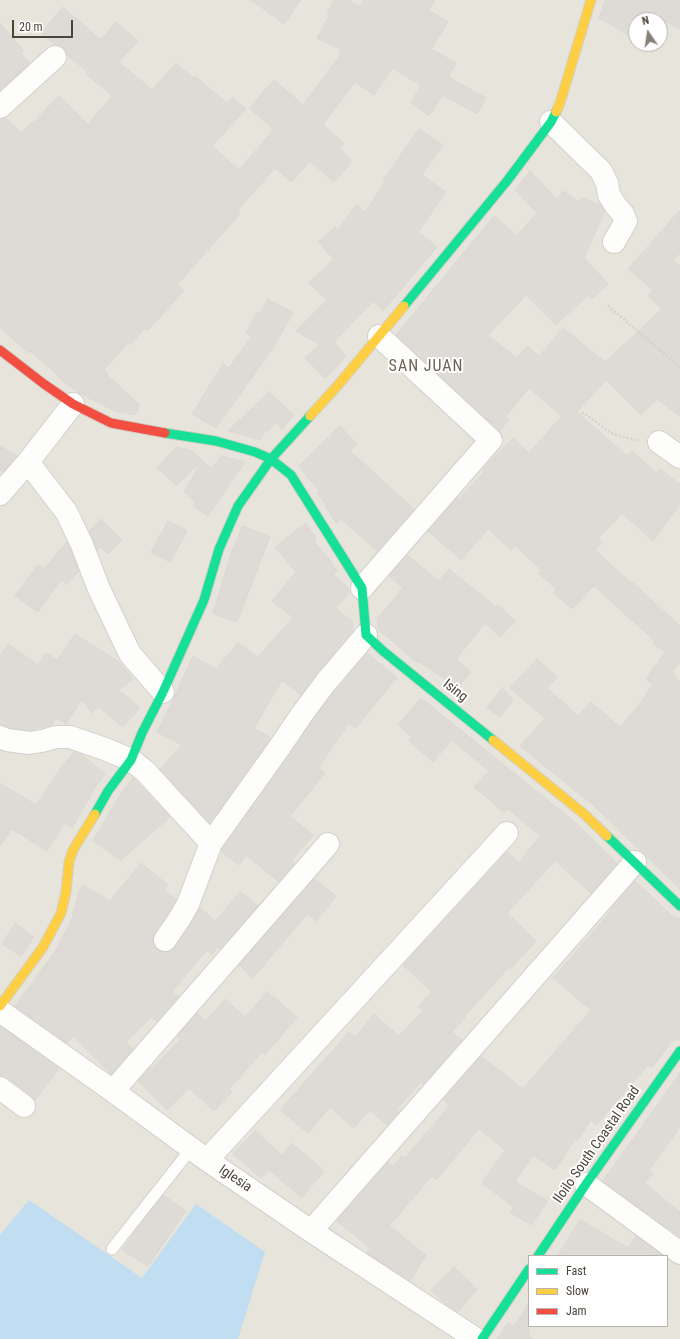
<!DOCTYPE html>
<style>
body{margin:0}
#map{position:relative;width:680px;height:1339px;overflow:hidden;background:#f4f2ee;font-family:"Roboto Condensed",sans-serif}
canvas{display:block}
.legend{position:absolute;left:528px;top:1255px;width:140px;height:72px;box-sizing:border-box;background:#fff;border:1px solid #b7b4b0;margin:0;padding:5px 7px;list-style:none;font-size:12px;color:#4b4439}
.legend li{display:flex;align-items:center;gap:8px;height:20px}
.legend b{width:20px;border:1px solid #b7b4b0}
.north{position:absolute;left:628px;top:12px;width:40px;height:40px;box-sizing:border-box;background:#fff;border:1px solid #b7b4b0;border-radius:50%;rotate:347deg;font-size:11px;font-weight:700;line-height:16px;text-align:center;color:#4b4439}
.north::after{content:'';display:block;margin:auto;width:14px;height:18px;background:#868178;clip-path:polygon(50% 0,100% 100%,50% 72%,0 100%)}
.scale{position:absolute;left:12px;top:20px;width:61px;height:18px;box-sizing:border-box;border:2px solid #4b4439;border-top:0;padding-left:5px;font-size:12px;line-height:14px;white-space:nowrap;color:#4b4439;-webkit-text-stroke:3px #fff;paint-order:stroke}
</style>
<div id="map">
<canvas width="680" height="1339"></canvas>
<ul class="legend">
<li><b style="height:5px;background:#16e098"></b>Fast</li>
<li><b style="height:5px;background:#ffcf43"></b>Slow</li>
<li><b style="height:5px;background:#f24e42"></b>Jam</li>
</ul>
<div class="north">N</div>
<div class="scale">20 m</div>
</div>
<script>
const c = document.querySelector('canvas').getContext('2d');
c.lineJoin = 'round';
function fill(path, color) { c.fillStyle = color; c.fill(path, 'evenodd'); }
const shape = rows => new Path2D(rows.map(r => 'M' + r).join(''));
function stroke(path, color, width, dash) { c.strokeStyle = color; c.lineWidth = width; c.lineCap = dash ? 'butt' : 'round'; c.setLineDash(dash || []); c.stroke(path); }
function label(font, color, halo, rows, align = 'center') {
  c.font = font + ' "Roboto Condensed",sans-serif'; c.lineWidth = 4; c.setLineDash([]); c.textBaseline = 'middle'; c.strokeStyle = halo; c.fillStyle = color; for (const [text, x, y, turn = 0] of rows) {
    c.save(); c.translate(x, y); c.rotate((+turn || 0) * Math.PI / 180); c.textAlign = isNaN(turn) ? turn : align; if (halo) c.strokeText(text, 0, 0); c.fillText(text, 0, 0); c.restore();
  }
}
const residential = shape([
 [0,0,680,0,680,1339,0,1339],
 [636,20,660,20,660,44,636,44],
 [529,1256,667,1256,667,1326,529,1326]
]);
const water = shape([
 [29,1200,142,1278,196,1204,265,1252,238,1339,0,1339,0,1235]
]);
const building = shape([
 [251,0,301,0,284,24,251,0],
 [334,0,348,0,360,6,364,0,435,0,429,10,448,22,431,49,456,63,448,77,486,98,477,114,443,95,429,116,411,102,421,86,393,68,374,95,355,82,323,125,344,143,339,149,350,158,350,164,334,182,310,161,291,182,275,168,237,211,240,214,177,285,184,291,148,330,145,328,130,345,128,343,104,370,108,373,107,375,140,405,135,415,115,411,79,393,64,382,58,377,59,376,30,351,29,353,0,328,0,119,6,118,21,133,32,122,33,123,59,96,88,124,112,96,86,74,88,72,67,55,64,48,59,45,55,45,41,33,63,7,101,40,116,22,138,41,119,62,152,90,176,63,193,78,195,76,227,103,232,97,246,109,212,146,239,170,274,129,249,108,274,80,303,105,341,54,339,53,341,50,317,38,329,16,327,14,334,0],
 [605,0,680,0,680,29,663,20,636,20,636,39,599,18,605,0],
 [0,23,24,51,21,54,30,63,0,90,0,23],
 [419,129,443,145,422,175,446,192,418,232,437,247,383,311,373,301,334,342,346,356,337,367,325,378,305,358,320,345,296,331,327,300,309,283,334,259,318,242,335,227,338,230,356,205,365,212,385,182,383,180,419,129],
 [530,171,557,199,563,191,580,203,582,198,601,205,605,211,584,258,608,284,592,299,588,295,556,325,526,295,488,335,517,358,527,346,539,356,563,328,605,362,662,309,648,296,653,290,628,269,680,210,680,253,673,260,680,266,680,416,657,399,641,415,606,380,577,412,627,456,632,451,657,473,660,469,680,484,680,505,653,541,622,513,598,539,602,542,595,550,631,583,632,582,680,626,680,664,679,663,672,672,675,674,674,676,680,681,680,889,593,805,520,746,545,718,510,688,537,659,557,677,547,688,578,716,591,702,620,727,639,705,653,684,646,679,665,652,653,643,655,641,594,586,572,609,553,592,556,589,538,573,542,570,515,546,511,550,488,529,461,560,428,531,457,498,458,500,484,472,482,470,513,438,529,453,562,416,529,388,506,416,509,419,500,431,396,335,494,216,517,236,537,213,515,190,530,171],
 [268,299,293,313,273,348,216,428,192,414,223,364,229,368,252,336,246,333,257,312,260,314,268,299],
 [269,392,294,415,282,429,275,422,268,431,266,430,260,440,228,431,269,392],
 [340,426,357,444,350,451,414,509,377,551,341,519,336,523,326,507,327,506,317,493,320,491,309,479,299,466,340,426],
 [0,446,17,456,3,472,0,470,0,446],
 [176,447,190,450,211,468,222,456,245,462,208,516,193,506,195,502,184,492,200,463,177,485,157,468,176,447],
 [101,519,122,540,108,554,100,547,97,550,89,531,101,519],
 [168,521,187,531,170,562,151,552,168,521],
 [306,523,316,539,314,541,328,558,337,571,333,574,346,586,350,592,335,608,352,621,353,631,316,674,301,695,282,680,254,728,271,738,210,823,160,769,182,745,157,732,174,698,193,656,216,669,238,643,258,657,293,617,272,601,296,572,275,547,306,523],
 [243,526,270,537,237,622,212,613,216,604,231,553,243,526],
 [67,542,79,571,66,585,61,580,38,612,15,596,38,565,44,569,67,542],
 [407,555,439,581,449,569,496,607,498,605,515,621,500,637,485,623,456,659,471,672,460,685,454,685,418,661,417,663,378,629,377,619,403,588,389,576,407,555],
 [75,634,119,662,133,679,119,690,140,708,123,727,99,707,92,713,82,700,66,724,56,718,52,725,29,730,10,728,0,725,0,656,8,644,38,665,46,653,57,660,75,634],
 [367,653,397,678,355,728,349,723,318,768,325,773,290,816,313,835,292,860,295,863,279,882,246,855,239,865,221,851,222,849,312,721,336,690,367,653],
 [502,688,513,700,500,717,487,708,502,688],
 [421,698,576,823,617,863,591,893,555,861,507,913,536,941,511,969,509,967,464,1017,465,1018,452,1032,462,1040,423,1084,421,1082,396,1110,399,1111,387,1125,370,1110,354,1128,330,1107,308,1133,280,1110,349,1032,355,1037,374,1014,399,1036,423,1011,418,1007,432,992,403,965,507,852,519,863,540,836,507,808,504,812,474,787,489,771,452,740,433,762,409,741,412,737,398,725,421,698],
 [74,752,81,754,105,774,97,785,72,828,65,823,47,851,12,829,0,846,0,783,36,805,59,771,58,771,74,752],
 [133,778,170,817,121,860,93,841,118,798,133,778],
 [141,863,168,885,164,889,176,900,155,933,153,939,154,946,158,950,164,952,171,951,175,947,200,908,215,921,240,892,258,906,220,949,218,947,212,954,207,950,172,992,178,997,157,1021,151,1017,126,1042,133,1049,111,1074,73,1036,67,1043,15,1006,54,953,72,919,79,891,83,885,110,901,141,863],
 [314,879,336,896,316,921,307,914,253,978,239,965,314,879],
 [635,881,671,915,677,918,680,918,680,1039,674,1040,670,1044,652,1068,648,1065,596,1125,591,1120,577,1141,575,1139,555,1170,533,1155,515,1182,548,1201,531,1225,510,1212,514,1207,482,1183,505,1150,479,1129,436,1180,432,1176,389,1226,426,1255,410,1281,367,1253,370,1248,337,1221,388,1162,393,1166,402,1155,405,1158,450,1105,443,1100,481,1056,523,1089,591,1010,553,978,612,910,610,909,635,881],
 [15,923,34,937,21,956,2,944,15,923],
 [267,992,297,1017,265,1055,262,1052,229,1089,232,1092,214,1111,189,1088,167,1110,138,1081,151,1067,152,1068,180,1040,177,1037,197,1013,206,1021,225,999,245,1017,267,992],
 [0,1026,59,1068,35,1100,32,1096,8,1078,0,1076,0,1026],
 [680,1073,680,1127,649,1170,653,1174,645,1183,680,1212,680,1237,603,1181,680,1073],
 [255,1131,282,1155,292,1143,324,1171,302,1198,269,1170,261,1178,233,1154,255,1131],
 [163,1195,186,1211,148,1266,122,1250,136,1230,163,1195],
 [580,1220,628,1248,636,1236,663,1256,557,1256,580,1220],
 [454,1267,477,1289,458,1312,446,1304,431,1290,454,1267],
 [529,1303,529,1337,533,1339,497,1339,508,1323,514,1326,529,1303]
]);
const path = shape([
 [608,306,680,367],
 [582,412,613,434,639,441]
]);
const lane = shape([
 [112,1249,191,1149]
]);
const street = shape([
 [0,107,55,57],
 [551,122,601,171,607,183,609,195,616,206,623,214,626,221,614,242],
 [659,442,680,457],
 [28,462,67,513,82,545,99,589,130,654,163,692],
 [0,494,28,462,73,404],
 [362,588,491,440,379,336],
 [0,737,7,740,29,743,42,741,56,737,70,737,105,749,131,760,145,771,211,843],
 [165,940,180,918,188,904,211,843,279,748,302,714,326,682,366,635],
 [0,1011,113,1091,207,1160,311,1231,476,1339],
 [0,1088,24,1106],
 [113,1091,328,844],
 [207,1160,507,833],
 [586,1184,680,1253],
 [311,1231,635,862]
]);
const fast = shape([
 [404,306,507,181,551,122,556,112],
 [165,433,216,441,255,452,271,459,291,475,362,588,366,635,383,651,493,740],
 [95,814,108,791,131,760,142,733,163,692,204,600,219,549,238,506,271,459,310,416],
 [607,836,680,906],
 [538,1256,586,1184,680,1051],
 [482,1339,529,1269]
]);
const slow = shape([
 [556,112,560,103,591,0],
 [310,416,339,384,404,306],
 [493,740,584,814,607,836],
 [0,1006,43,947,61,913,66,892,69,862,73,850,95,814]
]);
const jam = shape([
 [0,350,44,384,73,404,111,423,165,433]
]);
const streetNames = [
 ["Ising",455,691,38],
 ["Iloilo South Coastal Road",597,1145,-55],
 ["Iglesia",235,1179,34]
];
const quarterNames = [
 ["SAN JUAN",426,367]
];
fill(residential, '#e7e4dc');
fill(water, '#c0ddf1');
fill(building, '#dedbd6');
stroke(building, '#dcd9d4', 1);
stroke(lane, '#d2d0cb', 13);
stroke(street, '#d2d0cb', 24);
stroke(fast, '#d3cfc5', 11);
stroke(slow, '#d3cfc5', 11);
stroke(jam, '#d3cfc5', 11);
stroke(path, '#d3d2cc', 2.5, [2, 2]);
stroke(lane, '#fdfdfc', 11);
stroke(street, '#fdfdfc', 22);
stroke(fast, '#16e098', 9);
stroke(slow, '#ffcf43', 9);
stroke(jam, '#f24e42', 9);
label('14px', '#4b4439', '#fff', streetNames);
c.letterSpacing = '1px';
label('16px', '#6e6250', '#fff', quarterNames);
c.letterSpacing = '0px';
</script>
